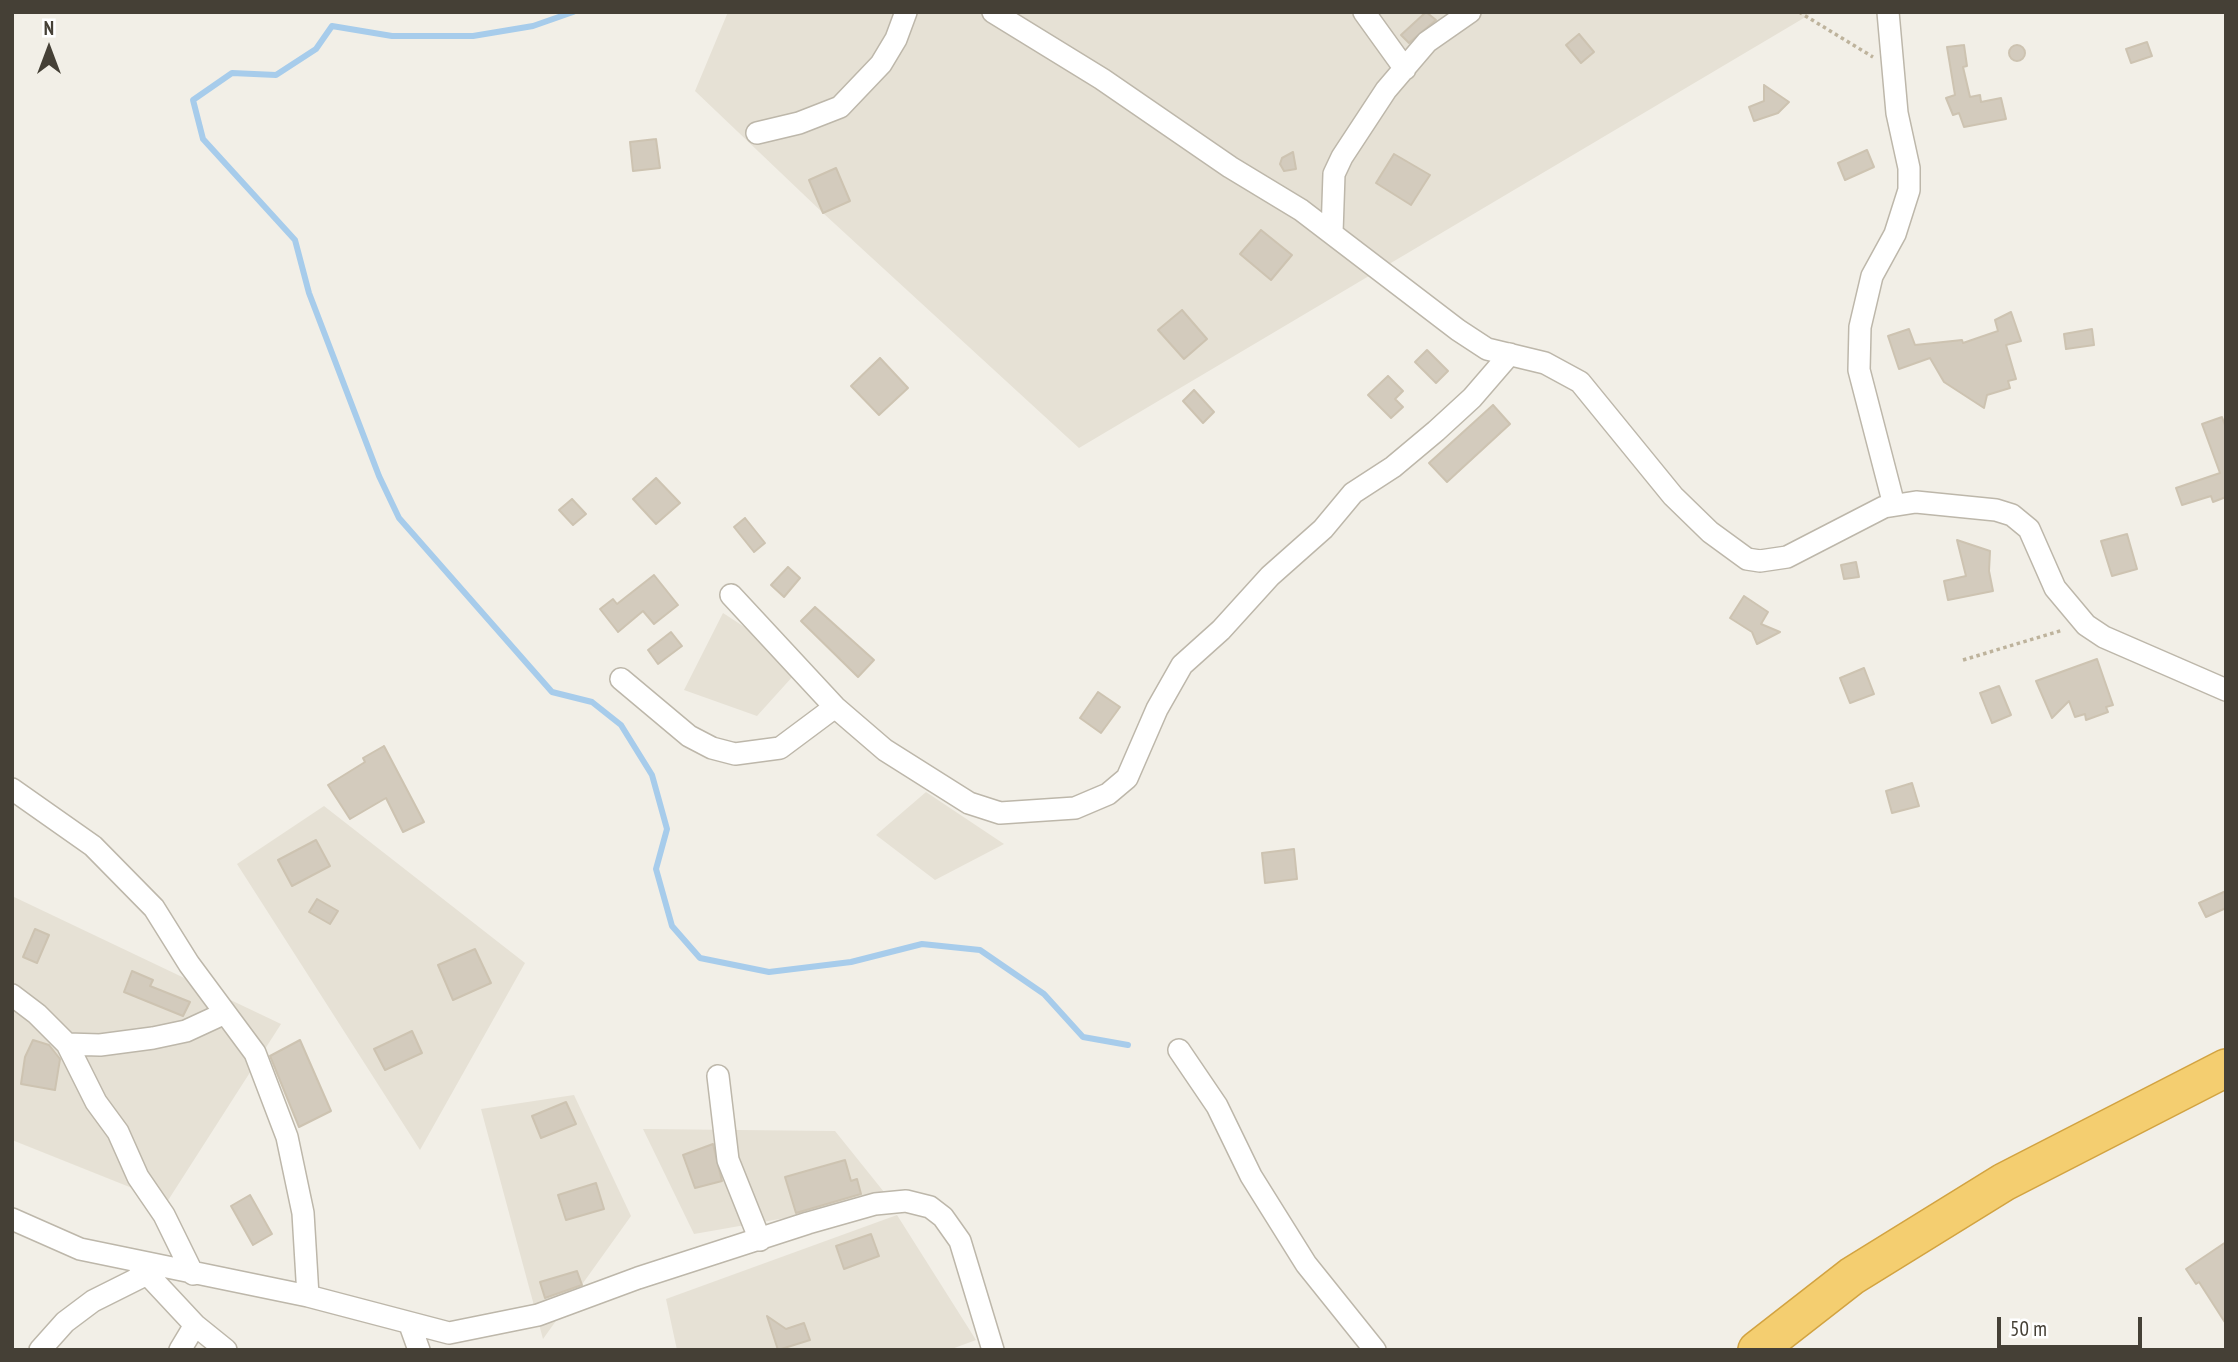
<!DOCTYPE html>
<style>
body{margin:0}
#map{position:relative;width:2238px;height:1362px;overflow:hidden;background:#f2efe7;font-family:"PT Sans Narrow",sans-serif}
canvas{display:block}
.frame{position:absolute;inset:0;border:14px solid #454036;pointer-events:none}
.north{position:absolute;left:14px;top:14px;width:70px;height:70px;-webkit-text-stroke:5px #fff;paint-order:stroke;rotate:0deg;font-size:19px;font-weight:700;line-height:28px;text-align:center;color:#454036}
.north::after{content:'';display:block;margin:auto;width:24px;height:32px;background:#454036;clip-path:polygon(50% 0,100% 100%,50% 72%,0 100%)}
.scale{position:absolute;left:1997px;top:1317px;width:145px;height:32px;box-sizing:border-box;border:4px solid #454036;border-top:0;padding-left:9px;font-size:21px;line-height:24px;white-space:nowrap;color:#454036;-webkit-text-stroke:5px #fff;paint-order:stroke}
</style>
<div id="map">
<canvas width="2238" height="1362"></canvas>
<div class="frame"></div>
<div class="north">N</div>
<div class="scale">50 m</div>
</div>
<script>
const c = document.querySelector('canvas').getContext('2d');
c.lineJoin = 'round';
function fill(path, color) { c.fillStyle = color; c.fill(path, 'evenodd'); }
const shape = rows => new Path2D(rows.map(r => 'M' + r).join(''));
function stroke(path, color, width, dash) { c.strokeStyle = color; c.lineWidth = width; c.lineCap = dash ? 'butt' : 'round'; c.setLineDash(dash || []); c.stroke(path); }
const residential = shape([
 [728,12,1814,12,1079,448,823,213,695,91],
 [723,613,803,665,757,716,684,690],
 [926,792,1004,844,935,880,876,835],
 [324,806,525,963,420,1150,237,864],
 [12,896,281,1024,167,1202,12,1140],
 [574,1095,631,1216,543,1339,481,1109],
 [643,1129,835,1131,884,1192,825,1211,694,1234],
 [897,1215,976,1340,949,1350,677,1350,666,1299]
]);
const stream = shape([
 [573,12,533,26,473,36,392,36,332,26,316,49,276,75,232,73,193,100,203,139,295,240,309,293,379,476,399,518,552,692,592,702,621,725,652,775,667,829,656,869,672,926,700,958,769,972,851,962,922,944,980,950,1044,994,1083,1037,1128,1045]
]);
const building = shape([
 [1426,12,1436,20,1409,43,1401,35,1426,12],
 [1579,34,1594,52,1581,63,1566,45,1579,34],
 [2147,42,2152,56,2131,63,2126,49,2147,42],
 '2009 53a8 8 0 1 1 16 0a8 8 0 1 1-16 0Z',
 [1964,45,1967,66,1963,67,1970,97,1980,95,1981,102,2001,98,2006,119,1964,127,1959,113,1953,115,1946,98,1955,95,1947,47,1964,45],
 [1764,85,1789,102,1778,113,1754,121,1749,107,1764,101,1764,85],
 [656,139,660,168,633,171,630,142,656,139],
 [1867,150,1874,167,1845,180,1838,163,1867,150],
 [1293,152,1296,169,1284,171,1280,164,1282,158,1293,152],
 [1394,154,1430,175,1411,205,1376,183,1394,154],
 [836,168,850,201,823,213,809,180,836,168],
 [1261,230,1292,255,1271,280,1240,254,1261,230],
 [1182,310,1207,339,1184,359,1158,330,1182,310],
 [2011,312,2021,341,2006,345,2016,379,2008,381,2010,388,1987,395,1984,408,1944,382,1930,358,1899,369,1888,336,1909,329,1915,345,1962,340,1963,343,1998,331,1995,320,2011,312],
 [2092,329,2094,345,2066,349,2064,334,2092,329],
 [1427,350,1448,371,1436,383,1415,362,1427,350],
 [880,358,908,388,879,415,851,386,880,358],
 [1388,376,1403,391,1395,399,1403,407,1391,418,1368,395,1388,376],
 [1194,390,1214,412,1203,423,1183,401,1194,390],
 [1493,405,1510,424,1447,482,1429,463,1493,405],
 [2222,417,2226,428,2226,497,2213,502,2211,496,2182,505,2176,488,2220,473,2202,424,2222,417],
 [656,478,680,503,656,524,633,499,656,478],
 [572,499,586,514,573,525,559,510,572,499],
 [745,518,765,543,754,552,734,527,745,518],
 [2127,534,2137,569,2112,576,2101,541,2127,534],
 [1957,540,1990,551,1989,571,1993,591,1948,600,1944,581,1966,576,1957,540],
 [1856,562,1859,577,1844,579,1841,565,1856,562],
 [788,567,800,578,784,597,771,585,788,567],
 [654,575,678,605,654,624,643,611,618,632,600,609,613,599,617,604,654,575],
 [1744,596,1768,612,1761,624,1780,632,1757,644,1752,632,1730,618,1744,596],
 [815,607,874,660,858,677,801,621,815,607],
 [671,632,682,646,658,664,648,650,671,632],
 [2097,659,2113,705,2106,707,2108,712,2086,720,2085,714,2075,717,2069,701,2052,718,2036,681,2097,659],
 [1864,668,1874,694,1850,703,1840,678,1864,668],
 [1999,686,2011,715,1992,723,1980,693,1999,686],
 [1098,692,1120,707,1101,733,1080,718,1098,692],
 [384,746,424,822,403,832,386,798,350,819,328,785,365,762,363,758,384,746],
 [1912,783,1919,806,1892,813,1886,791,1912,783],
 [316,840,330,866,292,886,278,860,316,840],
 [1294,849,1297,879,1265,883,1262,853,1294,849],
 [2226,891,2226,908,2206,917,2199,903,2226,891],
 [317,899,338,911,330,924,309,912,317,899],
 [35,929,49,935,37,963,23,957,35,929],
 [475,949,491,983,453,1000,438,965,475,949],
 [132,971,153,980,150,986,190,1002,183,1016,124,992,132,971],
 [412,1031,422,1053,385,1070,374,1049,412,1031],
 [33,1040,49,1045,60,1059,55,1090,21,1084,25,1057,33,1040],
 [300,1040,331,1111,299,1127,270,1056,300,1040],
 [566,1102,576,1124,541,1138,532,1116,566,1102],
 [713,1144,722,1181,695,1188,683,1155,713,1144],
 [845,1160,851,1181,857,1179,861,1194,796,1213,785,1177,845,1160],
 [596,1183,604,1209,566,1220,558,1195,596,1183],
 [250,1195,272,1234,253,1245,231,1206,250,1195],
 [871,1234,879,1256,844,1269,836,1246,871,1234],
 [2226,1242,2226,1324,2199,1282,2196,1284,2186,1269,2226,1242],
 [577,1271,582,1285,545,1298,540,1282,577,1271],
 [767,1316,786,1329,804,1323,810,1340,778,1350,767,1316]
]);
const path = shape([
 [1799,12,1873,57],
 [1963,660,2063,630]
]);
const street = shape([
 [993,12,1102,79,1230,167,1301,210,1458,330,1487,349,1545,363,1580,382,1673,496,1710,532,1747,559,1760,561,1787,557,1884,507,1916,502,1996,510,2012,515,2029,529,2055,588,2086,625,2104,637,2226,690],
 [1364,12,1405,69],
 [1888,12,1897,113,1909,168,1909,190,1895,234,1872,276,1860,327,1859,370,1894,505],
 [757,133,799,123,840,107,881,64,896,39,906,12],
 [1332,233,1334,174,1342,157,1386,90,1427,42,1470,12],
 [731,595,835,707,885,750,969,803,1000,813,1075,808,1108,794,1127,778,1157,709,1182,665,1221,630,1270,576,1323,529,1353,493,1393,467,1436,431,1472,398,1510,354],
 [621,679,689,736,712,748,735,754,780,748,835,707],
 [12,789,93,846,154,908,189,964,255,1053,287,1137,303,1213,308,1296],
 [12,995,37,1014,67,1044,96,1102,118,1132,138,1177,164,1215,193,1274],
 [67,1044,100,1045,153,1038,186,1031,225,1013],
 [1179,1050,1217,1106,1251,1176,1306,1264,1375,1350],
 [718,1076,728,1160,760,1240],
 [12,1219,80,1249,308,1296,449,1333,538,1315,638,1278,808,1223,875,1204,906,1201,930,1207,943,1217,960,1241,993,1350],
 [138,1264,195,1325,226,1350],
 [410,1325,419,1350],
 [40,1350,65,1322,93,1301,147,1274],
 [180,1350,195,1325]
]);
const highway = shape([
 [1757,1350,1852,1276,2004,1182,2226,1068]
]);
fill(residential, '#e6e1d5');
stroke(stream, '#a7cceb', 6);
fill(building, '#d3cbbd');
stroke(building, '#cdc3b1', 2);
stroke(street, '#bdb7aa', 24);
stroke(highway, '#d2a341', 40);
stroke(path, '#beb39c', 3.5, [3.5, 3.5]);
stroke(street, '#fff', 21);
stroke(highway, '#f4ce70', 37);
</script>
